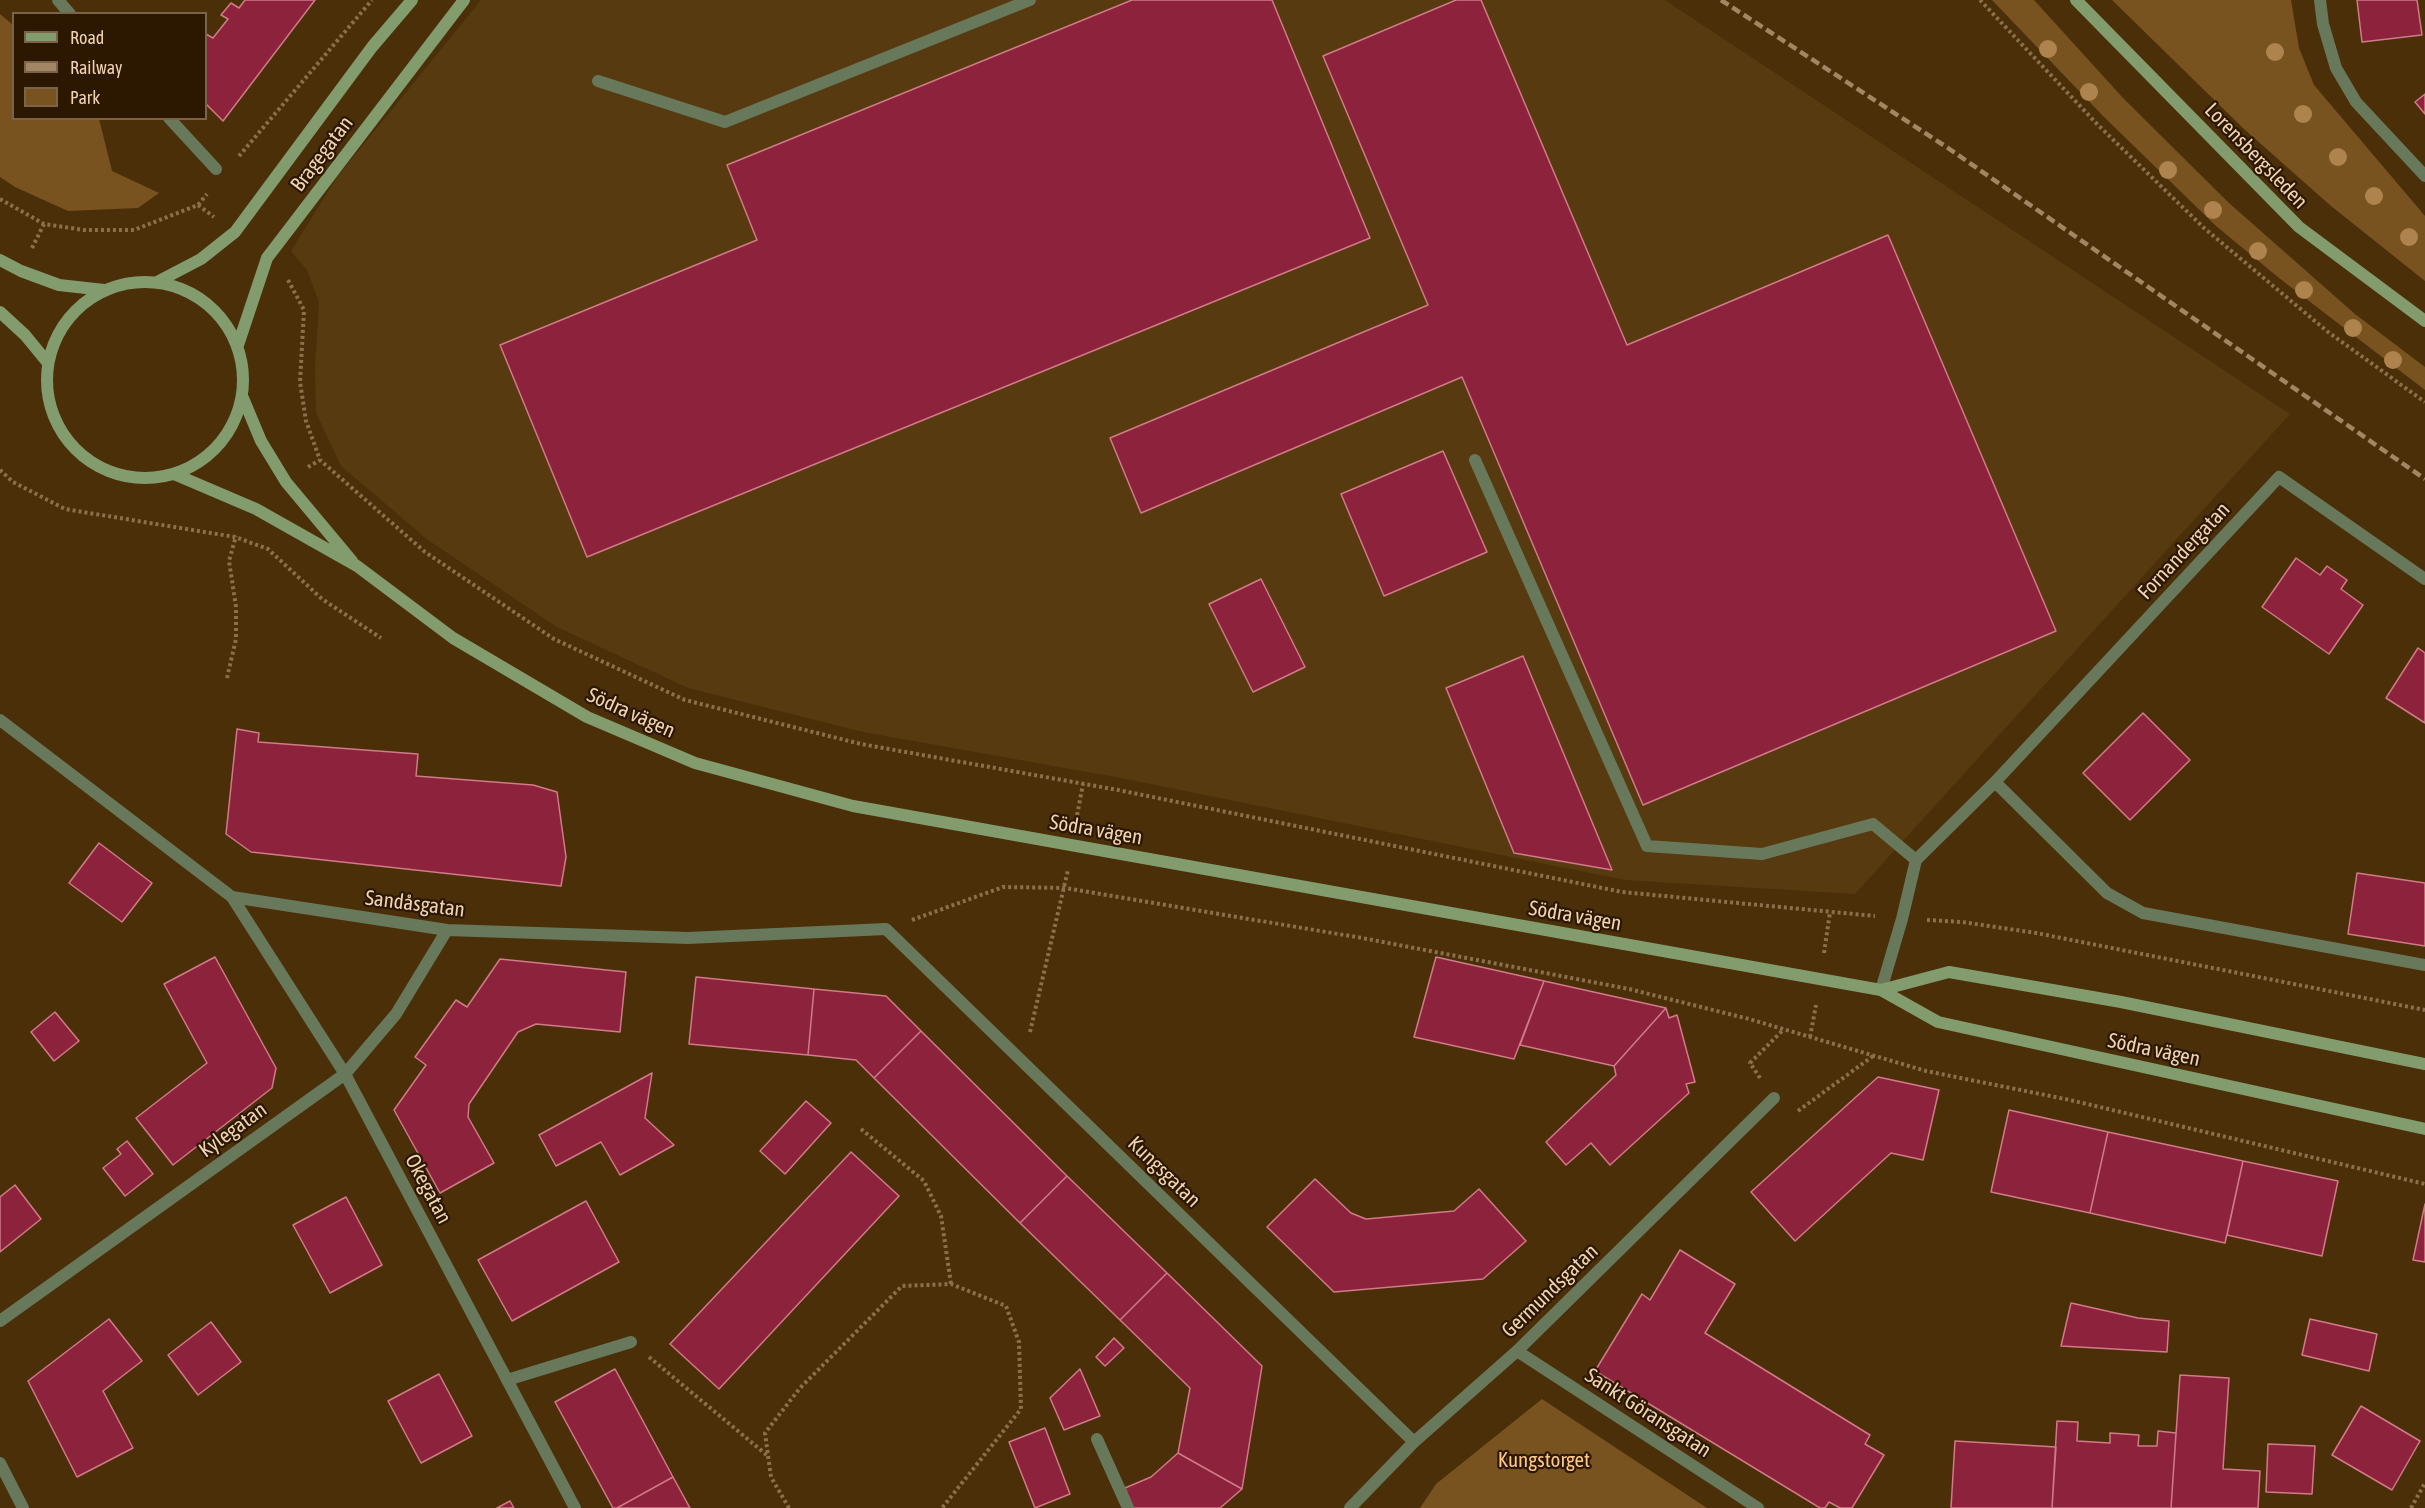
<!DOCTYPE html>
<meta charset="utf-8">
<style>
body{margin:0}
#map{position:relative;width:2425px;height:1508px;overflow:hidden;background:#4a2f09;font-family:"Asap Condensed",sans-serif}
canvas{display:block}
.legend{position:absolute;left:12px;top:12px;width:195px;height:108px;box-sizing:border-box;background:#2c1800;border:2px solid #7a6348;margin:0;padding:8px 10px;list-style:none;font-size:18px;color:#efd3b3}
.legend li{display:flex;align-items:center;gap:12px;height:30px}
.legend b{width:30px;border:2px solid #7a6348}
</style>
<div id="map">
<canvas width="2425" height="1508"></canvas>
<ul class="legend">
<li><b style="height:8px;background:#839c6e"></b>Road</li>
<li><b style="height:8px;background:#a28664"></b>Railway</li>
<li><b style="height:16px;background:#79531f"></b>Park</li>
</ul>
</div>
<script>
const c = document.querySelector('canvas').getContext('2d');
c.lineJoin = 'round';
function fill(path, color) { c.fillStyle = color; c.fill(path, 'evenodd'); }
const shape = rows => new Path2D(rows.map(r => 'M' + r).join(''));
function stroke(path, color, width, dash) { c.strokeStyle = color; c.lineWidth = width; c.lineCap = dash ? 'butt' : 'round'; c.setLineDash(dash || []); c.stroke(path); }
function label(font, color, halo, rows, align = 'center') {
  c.font = font + ' "Asap Condensed",sans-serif'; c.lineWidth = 4.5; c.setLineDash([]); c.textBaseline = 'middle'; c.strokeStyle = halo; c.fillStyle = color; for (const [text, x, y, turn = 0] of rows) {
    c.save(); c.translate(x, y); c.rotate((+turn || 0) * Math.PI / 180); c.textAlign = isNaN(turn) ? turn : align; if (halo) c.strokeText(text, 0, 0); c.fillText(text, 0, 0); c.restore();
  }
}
const built = shape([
 [481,0,1665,0,2290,414,1855,894,1625,880,1121,778,863,732,688,688,557,627,428,540,341,466,316,413,315,367,319,302,307,270,291,251,337,177]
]);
const green = shape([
 [1992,0,2034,0,2123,98,2229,203,2355,314,2425,367,2425,390,2279,278,2216,226,2102,115],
 [2112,0,2291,0,2299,48,2314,85,2425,216,2425,281,2331,206,2244,129],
 [0,14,13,25,14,118,99,119,112,171,159,193,138,208,68,211,15,187,0,177],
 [1542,1399,1707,1508,1420,1508,1436,1484]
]);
const building = shape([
 [245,0,315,0,223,121,206,104,206,34,213,38,228,19,221,15,231,3,239,8,245,0],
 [1132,0,1272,0,1370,238,587,557,500,345,757,240,727,165,1132,0],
 [1456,0,1481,0,1627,345,1888,235,2056,631,1643,805,1462,377,1141,513,1110,438,1428,305,1323,56,1456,0],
 [2357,0,2417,0,2422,35,2362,42,2357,0],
 [2425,94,2425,114,2415,102,2425,94],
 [1443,451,1487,552,1384,596,1341,494,1443,451],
 [2296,558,2320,575,2327,566,2347,580,2341,589,2363,605,2329,654,2262,607,2296,558],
 [1261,579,1305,667,1253,692,1209,604,1261,579],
 [2418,648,2425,653,2425,723,2386,698,2418,648],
 [1523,656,1612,870,1514,853,1446,688,1523,656],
 [2143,713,2190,760,2130,820,2083,773,2143,713],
 [237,729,259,733,258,742,418,754,416,776,533,785,557,792,566,857,561,886,251,852,226,834,237,729],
 [99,843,152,883,122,922,69,883,99,843],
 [2357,873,2425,883,2425,946,2348,934,2357,873],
 [215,957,276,1068,272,1088,173,1165,136,1118,207,1063,164,984,215,957],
 [1436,957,1544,981,1514,1059,1414,1037,1436,957],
 [500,959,626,972,620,1032,536,1024,518,1032,469,1104,468,1117,494,1163,440,1193,394,1110,426,1065,415,1057,456,1000,467,1007,500,959],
 [696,977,814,989,808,1055,689,1044,696,977],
 [1544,981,1666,1008,1614,1066,1520,1045,1544,981],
 [814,989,886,996,921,1031,874,1078,856,1060,808,1055,814,989],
 [1666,1008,1669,1018,1677,1015,1695,1082,1686,1084,1689,1093,1610,1165,1591,1143,1566,1165,1546,1142,1616,1075,1614,1066,1666,1008],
 [55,1012,79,1041,54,1061,31,1032,55,1012],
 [921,1031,1067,1176,1020,1223,874,1078,921,1031],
 [652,1073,645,1118,674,1145,620,1175,601,1142,556,1166,539,1135,652,1073],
 [1878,1077,1939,1090,1923,1160,1891,1153,1795,1241,1751,1192,1878,1077],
 [806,1101,831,1123,785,1174,760,1151,806,1101],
 [2009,1110,2108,1132,2090,1213,1991,1192,2009,1110],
 [2108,1132,2243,1161,2225,1243,2090,1213,2108,1132],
 [127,1141,153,1174,125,1196,103,1168,121,1154,117,1149,127,1141],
 [851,1152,899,1196,719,1389,670,1344,851,1152],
 [2243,1161,2338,1181,2322,1256,2227,1235,2243,1161],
 [1067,1176,1167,1273,1120,1320,1020,1223,1067,1176],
 [1315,1179,1351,1213,1366,1219,1454,1211,1479,1189,1526,1241,1483,1279,1334,1292,1267,1227,1315,1179],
 [15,1185,41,1219,0,1252,0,1197,15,1185],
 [346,1197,382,1265,330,1293,293,1225,346,1197],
 [586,1201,619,1262,512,1321,478,1260,586,1201],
 [2425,1204,2425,1262,2413,1260,2425,1204],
 [1680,1250,1735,1284,1705,1333,1870,1435,1865,1444,1884,1455,1852,1508,1840,1508,1829,1502,1825,1508,1820,1508,1595,1371,1642,1294,1650,1300,1680,1250],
 [1167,1273,1262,1366,1242,1489,1178,1453,1190,1388,1120,1320,1167,1273],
 [2071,1303,2138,1318,2169,1321,2167,1352,2061,1346,2071,1303],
 [109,1319,142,1361,103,1391,133,1448,77,1477,28,1381,109,1319],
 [2310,1319,2377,1334,2369,1371,2302,1355,2310,1319],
 [211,1322,241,1362,198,1395,168,1355,211,1322],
 [1114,1338,1124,1348,1105,1366,1096,1357,1114,1338],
 [615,1369,673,1477,617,1508,613,1508,555,1402,615,1369],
 [1080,1369,1100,1416,1064,1430,1050,1398,1080,1369],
 [439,1374,472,1436,421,1463,388,1401,439,1374],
 [2180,1375,2229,1378,2223,1469,2260,1471,2258,1508,2171,1508,2180,1375],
 [2361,1406,2420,1441,2392,1490,2332,1455,2361,1406],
 [2057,1421,2078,1422,2077,1441,2110,1443,2110,1433,2139,1435,2138,1446,2157,1446,2158,1431,2176,1433,2171,1508,2052,1508,2057,1421],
 [1045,1428,1070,1494,1035,1508,1009,1442,1045,1428],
 [1955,1441,2056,1447,2052,1508,1951,1508,1955,1441],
 [2268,1444,2315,1446,2312,1494,2266,1492,2268,1444],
 [1178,1453,1242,1489,1220,1508,1133,1508,1125,1488,1151,1477,1178,1453],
 [673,1477,690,1508,617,1508,673,1477],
 [510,1501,514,1508,497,1508,510,1501]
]);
const path = shape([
 [1980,0,2097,124,2204,228,2328,332,2425,402],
 [239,156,372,0],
 [0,199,44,224,84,230,134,230,198,205,207,194],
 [198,205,214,217],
 [32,248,44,224],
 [288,280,304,310,300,382,306,421,320,460,425,552,554,639,685,700,861,744,1118,790,1622,892,1875,916],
 [308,467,320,460],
 [0,470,13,482,65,509,235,537,268,549,322,599,381,638],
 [227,678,236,639,236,607,229,561,236,536],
 [1076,821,1083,784],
 [912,920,1003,887,1065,888,1362,938,1629,989,1749,1019,1926,1071,2070,1100,2425,1184],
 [1927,920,1962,922,2036,933,2425,1010],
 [1824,953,1830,912],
 [1030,1032,1068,870],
 [1810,1037,1816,1005],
 [1760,1078,1750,1063,1784,1029],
 [1798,1111,1873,1056],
 [861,1129,924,1181,941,1216,951,1284],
 [649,1357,768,1456],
 [789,1508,771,1477,765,1433,800,1388,902,1286,951,1284,1006,1306,1019,1342,1021,1409,942,1508],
 [2411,1508,2425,1483]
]);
const lane = shape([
 [598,81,725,122,1030,0],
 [507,1380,631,1342],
 [1097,1439,1128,1508]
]);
const street = shape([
 [58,0,70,14],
 [2320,0,2323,24,2336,68,2356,102,2425,176],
 [169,118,216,169],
 [1475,460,1647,846,1762,854,1873,824,1916,860],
 [0,720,232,897,447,930,688,938,886,929,1414,1442],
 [1995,782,2107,893,2143,913,2425,965],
 [232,897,345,1074,575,1508],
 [1881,990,1902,919,1916,860,1995,782,2279,477,2425,579],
 [0,1321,345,1074,396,1014,447,930],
 [1517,1351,1758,1508],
 [0,1463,23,1508],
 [1350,1508,1414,1442,1517,1351,1774,1098]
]);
const secondary = shape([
 [2076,0,2299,227,2425,321],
 [0,260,21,271,59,285,104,290],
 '47 380a98 98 0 1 1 196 0a98 98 0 1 1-196 0Z',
 [157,282,201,259,235,232,372,47,412,0],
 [0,312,25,335,48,363],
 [238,345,267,258,464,0],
 [243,398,261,441,286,482,352,561],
 [174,474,256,509,357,566,453,638,587,717,695,763,853,806,1881,990,1938,1022,2425,1129],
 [1881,990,1949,972,2121,1002,2425,1064]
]);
const rail = shape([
 [1721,0,1948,148,2425,479]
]);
const trees = [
 [2048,49],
 [2275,52],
 [2089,92],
 [2303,114],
 [2338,157],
 [2168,170],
 [2374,196],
 [2213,210],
 [2409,237],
 [2258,251],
 [2304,290],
 [2353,328],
 [2393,360]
];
const streetNames = [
 ["Bragegatan",322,154,-53],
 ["Lorensbergsleden",2256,156,46],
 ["Fornandergatan",2184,551,-47],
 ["Södra vägen",631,713,24],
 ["Södra vägen",1096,830,10],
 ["Sandåsgatan",415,904,7],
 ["Södra vägen",1575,916,10],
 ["Södra vägen",2154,1050,12],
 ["Kylegatan",233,1130,-36],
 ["Kungsgatan",1164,1172,44],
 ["Okegatan",428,1189,62],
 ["Germundsgatan",1550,1291,-44],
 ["Sankt Göransgatan",1648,1413,33]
];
const parkNames = [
 ["Kungstorget",1544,1460]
];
fill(built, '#583a10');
fill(green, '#79531f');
fill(building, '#8d223d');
stroke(building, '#d07b87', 1.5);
stroke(path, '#8c704d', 4, [3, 3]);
stroke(lane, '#68785b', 12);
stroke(street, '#68785b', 12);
stroke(secondary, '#839c6e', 12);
stroke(rail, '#a28664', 4.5, [9, 4.5]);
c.fillStyle = '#ae834e';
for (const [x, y] of trees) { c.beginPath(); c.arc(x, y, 9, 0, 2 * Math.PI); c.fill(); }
label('21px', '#efd3b3', '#2c1800', streetNames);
label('21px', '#ffc886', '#2c1800', parkNames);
</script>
